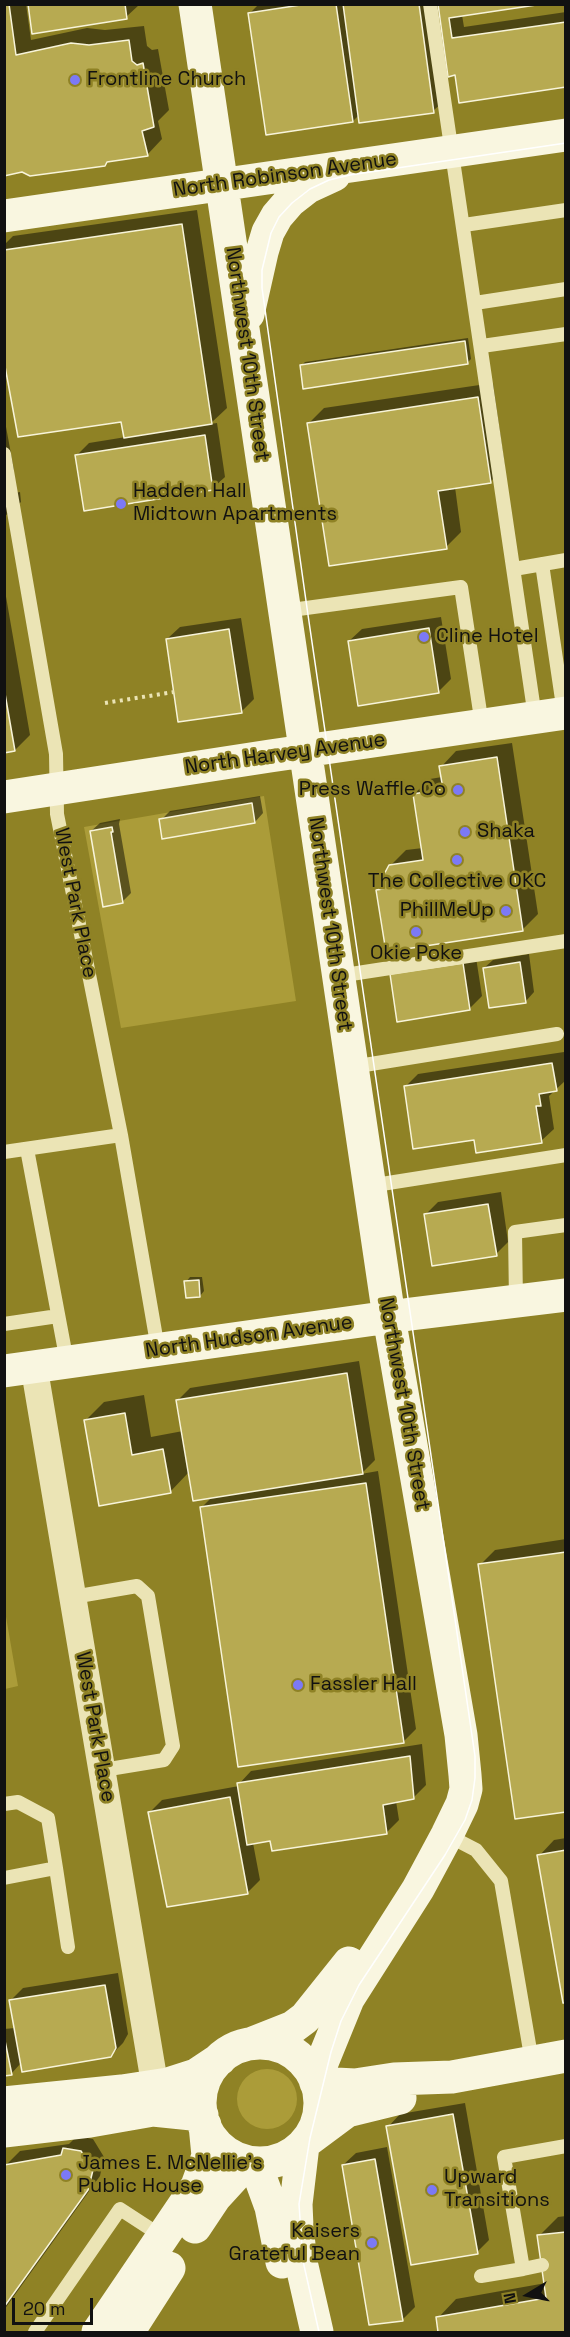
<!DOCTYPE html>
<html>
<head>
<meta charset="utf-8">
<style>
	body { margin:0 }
	#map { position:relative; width:570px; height:2337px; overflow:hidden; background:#8f8225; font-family:"Space Grotesk",sans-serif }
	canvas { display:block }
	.frame { position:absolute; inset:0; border:6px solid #111; pointer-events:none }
	.north { position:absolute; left:498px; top:2265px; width:60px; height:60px; -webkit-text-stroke:4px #8f8225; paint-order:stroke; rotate:260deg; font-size:16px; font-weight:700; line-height:24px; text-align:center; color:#111 }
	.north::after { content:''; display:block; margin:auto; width:21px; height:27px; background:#111; clip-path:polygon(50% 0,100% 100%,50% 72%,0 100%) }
	.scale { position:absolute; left:12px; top:2298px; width:81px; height:27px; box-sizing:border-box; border:3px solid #111; border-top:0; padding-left:8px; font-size:18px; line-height:21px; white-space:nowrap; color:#111; -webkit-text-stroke:4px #8f8225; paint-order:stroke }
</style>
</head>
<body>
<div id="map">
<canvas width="570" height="2337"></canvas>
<div class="frame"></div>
<div class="north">N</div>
<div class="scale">20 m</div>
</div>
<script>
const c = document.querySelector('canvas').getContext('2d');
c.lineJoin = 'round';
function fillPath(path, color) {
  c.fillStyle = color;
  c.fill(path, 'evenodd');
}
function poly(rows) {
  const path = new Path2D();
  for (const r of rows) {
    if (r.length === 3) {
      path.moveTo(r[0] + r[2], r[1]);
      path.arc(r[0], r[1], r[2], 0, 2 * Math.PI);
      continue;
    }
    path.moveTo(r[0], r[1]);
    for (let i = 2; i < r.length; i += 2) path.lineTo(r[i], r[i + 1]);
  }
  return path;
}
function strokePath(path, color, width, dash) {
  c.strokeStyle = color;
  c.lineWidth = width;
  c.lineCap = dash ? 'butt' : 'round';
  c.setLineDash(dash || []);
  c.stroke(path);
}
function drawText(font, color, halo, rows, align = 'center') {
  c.font = font + ' "Space Grotesk",sans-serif';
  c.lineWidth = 5;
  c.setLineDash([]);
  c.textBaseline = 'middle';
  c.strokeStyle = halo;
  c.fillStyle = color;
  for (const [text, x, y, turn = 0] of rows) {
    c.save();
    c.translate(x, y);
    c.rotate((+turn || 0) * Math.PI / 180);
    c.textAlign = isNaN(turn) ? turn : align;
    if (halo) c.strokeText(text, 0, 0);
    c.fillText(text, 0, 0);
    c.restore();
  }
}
const green = poly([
	[264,796,296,1001,121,1028,84,827],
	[5,1611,18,1686,5,1689,4,1689],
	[267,2099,30]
]);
const shadow = poly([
	[4,4,26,4,31,40,87,28,105,30,144,26,147,46,152,50,158,49,169,110,158,121,162,139,147,155,30,174],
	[29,4,139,4,139,5,126,17],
	[259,4,432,4,446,99,433,111,360,114,353,121,249,14],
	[439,4,462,15,464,27,566,12,566,85,456,74],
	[197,210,227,408,210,424,217,423,225,477,212,489,77,455,89,443,126,437,123,420,4,293,4,245,13,236],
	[468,338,471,359,467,363,301,366,305,362],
	[493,383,505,467,490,482,455,487,461,532,446,547,309,423,324,408],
	[4,416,14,470,4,480],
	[20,492,21,502,4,517,4,495],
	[4,585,30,735,15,750,4,752],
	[441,617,451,679,438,692,349,641,362,629],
	[241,618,254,699,241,712,167,639,180,627],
	[512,743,538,914,523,929,378,890,384,884,390,866,406,850,423,848,414,794,430,779,442,777,441,767,456,751],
	[260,796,263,813,255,822,161,820,170,811],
	[120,819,119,824,131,893,122,902,91,831,100,823],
	[475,951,482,996,469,1009,399,1020],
	[529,954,534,992,526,1001,484,968,493,960],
	[564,1052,566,1080,549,1096,554,1129,541,1141,476,1138,405,1087,418,1074],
	[501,1192,508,1242,496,1254,426,1214,438,1202],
	[190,1277,202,1277,204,1291,200,1296,186,1282],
	[359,1361,375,1460,361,1474,378,1471,416,1729,404,1741,239,1766,201,1508,213,1496,189,1472,170,1492,86,1420,104,1402,144,1395,151,1437,183,1431,178,1400,190,1388],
	[566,1539,566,1810,480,1565,495,1550],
	[422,1744,426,1785,413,1798,396,1801,399,1820,386,1833,271,1839,253,1843,260,1880,247,1893,150,1812,162,1800,239,1786,239,1784,251,1771],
	[566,1838,566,2001,539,1856,554,1840],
	[118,1973,128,2034,123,2043,110,2056,21,2063,11,2074,4,2075,4,2029,15,2028,10,2001,23,1988],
	[465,2103,489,2240,477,2252,388,2127,400,2114],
	[77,2136,93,2139,104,2157,100,2176,4,2310,4,2164,6,2165,20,2151,69,2144],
	[387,2147,415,2307,403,2319,343,2165,356,2153],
	[566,2216,566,2332,440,2332,438,2318,456,2299,546,2283,539,2236,558,2217]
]);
const building = poly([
	[4,4,9,4,16,55,71,43,89,45,129,40,132,61,137,65,143,63,154,127,142,131,148,156,107,162,105,166,30,176,22,172,4,176,4,4],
	[28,4,125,4,127,19,32,34,28,4],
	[307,4,336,4,353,122,266,135,248,13,307,4],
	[343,4,419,4,434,113,359,123,343,4],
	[438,4,543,4,449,18,452,38,566,22,566,87,459,103,455,75,448,77,438,4],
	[182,224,212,424,124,438,121,422,18,437,4,361,4,250,182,224],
	[465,341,468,364,303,389,300,365,465,341],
	[478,397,491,483,438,491,447,549,329,566,307,423,478,397],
	[205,435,213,490,84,511,75,455,205,435],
	[429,628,439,693,358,706,348,641,429,628],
	[229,629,242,713,178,722,166,639,229,629],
	[4,688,15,751,4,753,4,688],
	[497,757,523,931,386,952,376,890,383,889,382,878,389,865,423,860,413,794,443,789,439,766,497,757],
	[252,803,255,823,162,839,159,819,252,803],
	[112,827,113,832,111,832,123,903,103,907,90,831,112,827],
	[520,962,526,1003,489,1008,483,968,520,962],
	[463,963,470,1010,397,1022,390,974,463,963],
	[552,1063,557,1091,539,1094,541,1106,536,1106,542,1143,476,1153,474,1140,413,1149,404,1086,552,1063],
	[488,1204,497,1256,432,1266,424,1214,488,1204],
	[199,1280,200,1297,186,1298,184,1281,199,1280],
	[347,1373,363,1474,193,1501,176,1400,347,1373],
	[125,1413,132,1455,163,1449,171,1493,99,1506,84,1420,125,1413],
	[366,1483,404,1743,238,1767,200,1507,366,1483],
	[566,1552,566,1812,515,1819,478,1564,566,1552],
	[410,1756,414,1799,383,1805,387,1834,272,1851,270,1841,247,1845,237,1783,410,1756],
	[230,1797,248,1894,167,1907,148,1812,230,1797],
	[566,1850,566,2003,563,2003,537,1855,566,1850],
	[105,1985,116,2048,111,2057,22,2072,9,2000,105,1985],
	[4,2036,12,2075,4,2076,4,2036],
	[453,2114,478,2254,411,2265,386,2126,453,2114],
	[63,2148,81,2151,93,2170,88,2190,4,2307,4,2165,61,2155,63,2148],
	[375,2159,403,2321,369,2325,342,2165,375,2159],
	[566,2232,566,2332,438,2332,436,2317,546,2298,537,2235,566,2232]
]);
const path = poly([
	[105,703,174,692]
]);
const lane = poly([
	[430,4,535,717],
	[464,225,566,210],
	[475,303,566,289],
	[482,346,566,334],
	[4,454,56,754,57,814,121,1135,158,1349],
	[542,564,564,713],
	[514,569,566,560],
	[284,611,461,587,482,725],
	[338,976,566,941],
	[352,1067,557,1034],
	[27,1149,67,1362],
	[4,1152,121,1135],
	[369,1186,566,1155],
	[516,1301,515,1232,566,1225],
	[4,1324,58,1316],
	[73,1597,137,1586,148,1596,173,1746,164,1760,103,1770],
	[4,1804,18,1802,48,1818,56,1868],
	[447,1835,476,1850,501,1881,532,2062],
	[4,1878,56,1868,68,1947],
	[523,2269,542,2265],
	[481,2276,523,2269,504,2157,566,2146],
	[35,2332,120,2209,163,2237]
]);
const street = poly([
	[34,1367,155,2086]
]);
const secondary = poly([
	[195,4,389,1317,461,1735,465,1775,466,1789,462,1804,447,1835,418,1889,348,1999,315,2080],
	[4,216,566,135],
	[248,314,262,252,268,232,277,216,290,201,308,187,334,175],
	[4,797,270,756,566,713],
	[4,1371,411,1314,566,1295],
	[260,2103,60],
	[250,2044,293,2027,305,2018,349,1963],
	[316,2083,355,2085,394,2079,452,2077,566,2056],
	[4,2103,122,2091,168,2084,196,2075,220,2059],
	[4,2131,90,2121,153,2110,202,2115],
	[308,2140,347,2111,400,2098],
	[303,2145,296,2204,297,2227,301,2262,317,2332],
	[255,2163,271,2207,282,2262],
	[195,2227,215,2197,247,2162],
	[98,2332,197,2186,208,2156,205,2125],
	[128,2332,169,2268]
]);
const tram = poly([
	[319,2332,303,2261,299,2204,310,2138,331,2052,341,2021,359,1985,445,1855,465,1820,472,1800,475,1778,475,1756,307,608,262,288,262,270,271,233,279,217,292,203,310,189,329,180,350,175,566,143]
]);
const markers = [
	[75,80,6,"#7c79f5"],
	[121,504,6,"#7c79f5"],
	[424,637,6,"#7c79f5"],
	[458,790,6,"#7c79f5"],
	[465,832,6,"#7c79f5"],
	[457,860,6,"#7c79f5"],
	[506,911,6,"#7c79f5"],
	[416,932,6,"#7c79f5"],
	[298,1685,6,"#7c79f5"],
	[66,2175,6,"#7c79f5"],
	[432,2190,6,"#7c79f5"],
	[372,2243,6,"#7c79f5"]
];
const poiNames = [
	["Frontline Church",87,80],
	["Hadden Hall",133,492],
	["Midtown Apartments",133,515],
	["Cline Hotel",436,637],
	["Press Waffle Co",446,790,"right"],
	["Shaka",477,832],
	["The Collective OKC",457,882,"center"],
	["PhillMeUp",494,911,"right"],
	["Okie Poke",416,954,"center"],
	["Fassler Hall",310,1685],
	["James E. McNellie's",78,2164],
	["Public House",78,2187],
	["Upward",444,2178],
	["Transitions",444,2201],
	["Kaisers",360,2232,"right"],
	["Grateful Bean",360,2255,"right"]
];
const streetNames = [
	["North Robinson Avenue",285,175,-8],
	["Northwest 10th Street",247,354,82],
	["North Harvey Avenue",285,754,-8],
	["West Park Place",75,903,79],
	["Northwest 10th Street",330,924,82],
	["North Hudson Avenue",249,1337,-8],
	["Northwest 10th Street",404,1404,80],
	["West Park Place",95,1727,80]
];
fillPath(green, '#ab9c39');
fillPath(shadow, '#0007');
fillPath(building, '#b7aa51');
strokePath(building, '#f8f4da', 1.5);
strokePath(path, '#ebe4b5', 4, [3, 4.5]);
strokePath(lane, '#ebe4b5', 14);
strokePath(street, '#ebe4b5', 27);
strokePath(secondary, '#f9f6e0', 33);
strokePath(tram, '#fff', 1.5);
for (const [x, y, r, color] of markers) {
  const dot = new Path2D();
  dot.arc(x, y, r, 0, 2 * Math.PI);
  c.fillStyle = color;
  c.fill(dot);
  strokePath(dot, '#8f8225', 2);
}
drawText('20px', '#111', '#8f8225', poiNames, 'left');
drawText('20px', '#111', '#8f8225', streetNames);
</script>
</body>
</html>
